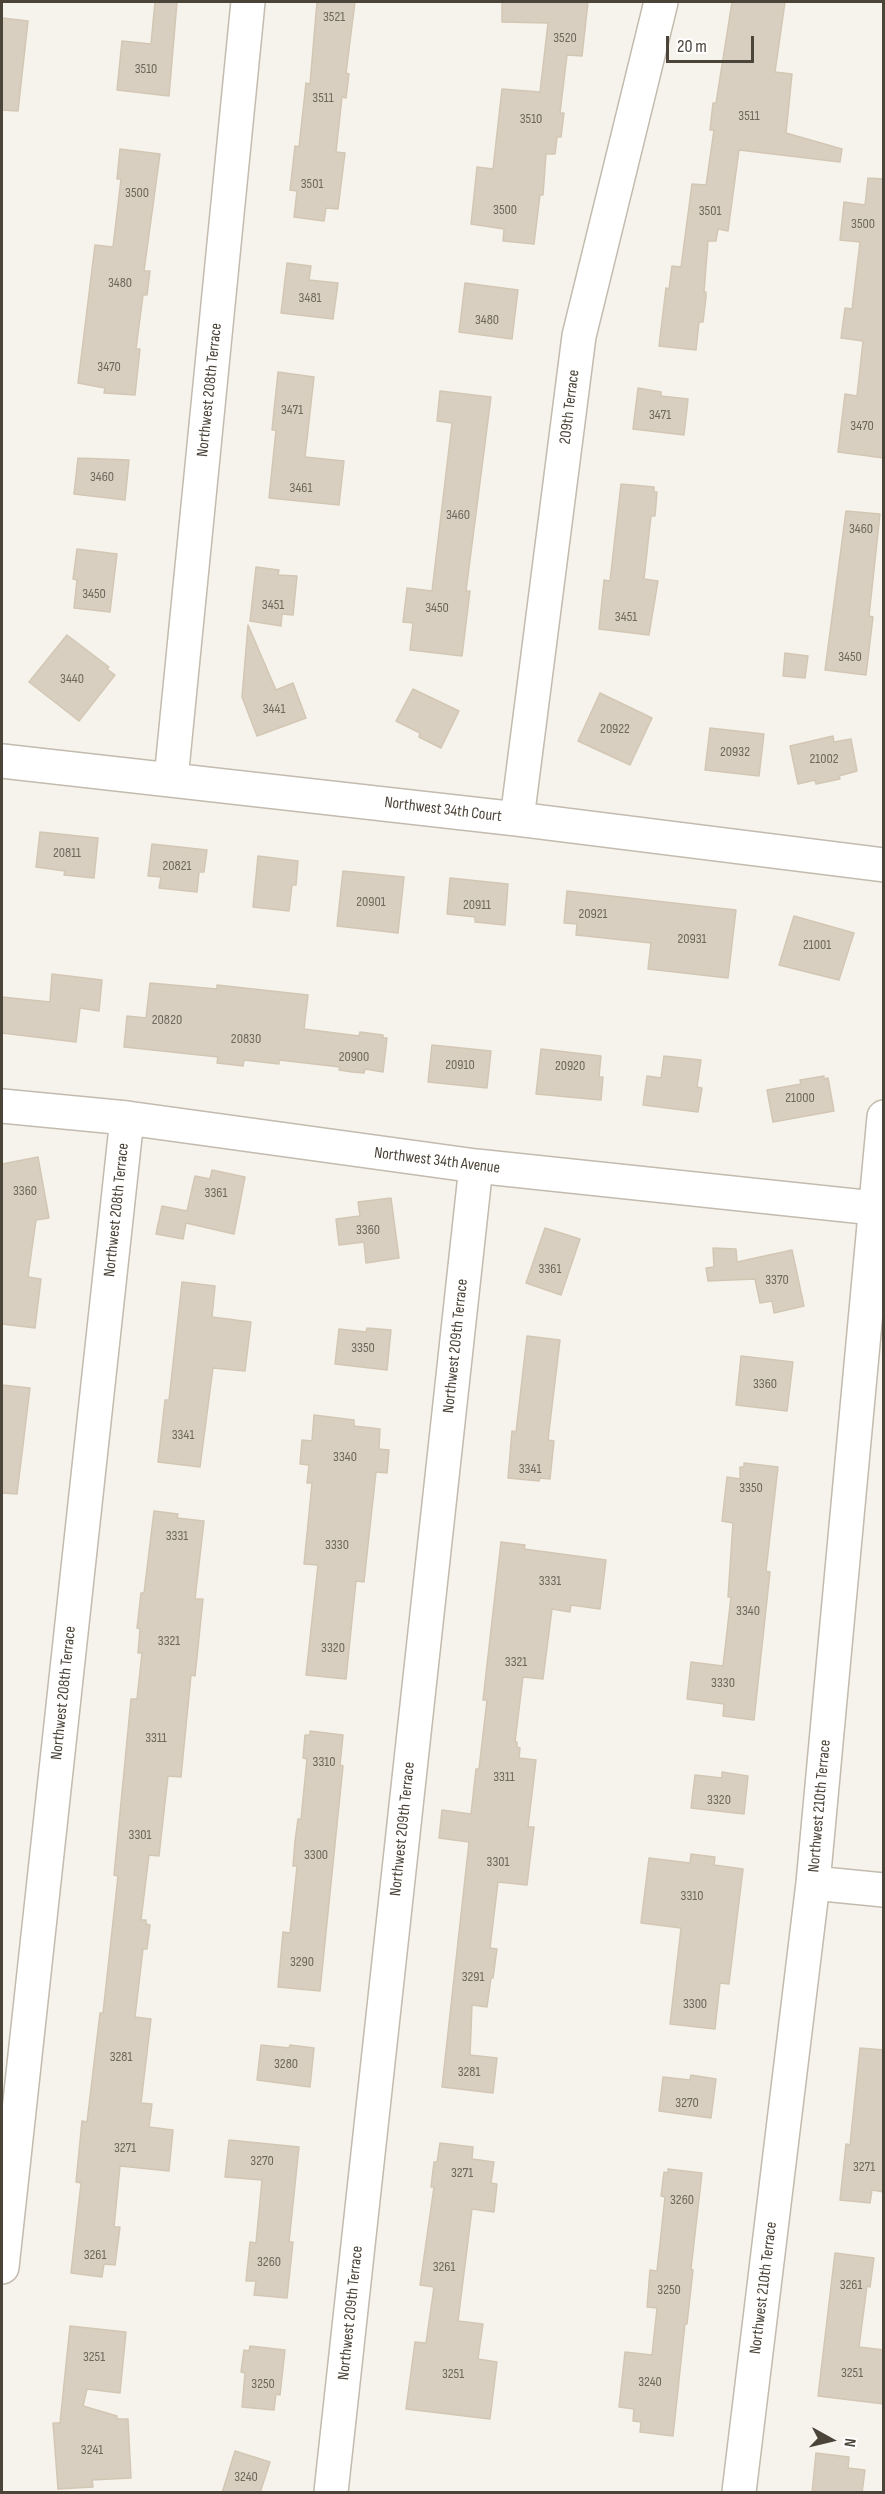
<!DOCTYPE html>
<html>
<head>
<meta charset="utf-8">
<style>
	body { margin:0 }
	#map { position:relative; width:885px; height:2494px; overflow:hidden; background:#f6f3ec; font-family:"Sofia Sans Condensed",sans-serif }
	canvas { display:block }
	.frame { position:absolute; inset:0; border:3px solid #4b4439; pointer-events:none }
	.north { position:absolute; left:801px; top:2410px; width:60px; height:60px; -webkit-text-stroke:4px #fff; paint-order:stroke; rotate:98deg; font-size:16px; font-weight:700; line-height:24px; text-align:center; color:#4b4439 }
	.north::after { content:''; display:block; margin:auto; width:21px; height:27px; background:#4b4439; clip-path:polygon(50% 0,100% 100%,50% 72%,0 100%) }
	.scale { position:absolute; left:666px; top:36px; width:88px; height:27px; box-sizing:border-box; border:3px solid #4b4439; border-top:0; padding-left:8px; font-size:18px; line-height:21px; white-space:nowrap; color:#4b4439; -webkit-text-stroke:4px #fff; paint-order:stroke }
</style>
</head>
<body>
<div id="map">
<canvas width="885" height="2494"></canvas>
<div class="frame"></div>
<div class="north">N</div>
<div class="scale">20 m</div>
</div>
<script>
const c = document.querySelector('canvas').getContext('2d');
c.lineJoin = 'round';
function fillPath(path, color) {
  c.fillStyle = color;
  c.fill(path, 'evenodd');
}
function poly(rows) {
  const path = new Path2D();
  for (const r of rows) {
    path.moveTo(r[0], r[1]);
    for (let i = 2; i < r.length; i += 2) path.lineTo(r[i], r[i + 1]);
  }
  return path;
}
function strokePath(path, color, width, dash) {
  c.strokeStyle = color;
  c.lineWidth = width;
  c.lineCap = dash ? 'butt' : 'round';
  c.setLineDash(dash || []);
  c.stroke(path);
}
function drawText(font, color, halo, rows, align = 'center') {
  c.font = font + ' "Sofia Sans Condensed",sans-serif';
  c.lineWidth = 5;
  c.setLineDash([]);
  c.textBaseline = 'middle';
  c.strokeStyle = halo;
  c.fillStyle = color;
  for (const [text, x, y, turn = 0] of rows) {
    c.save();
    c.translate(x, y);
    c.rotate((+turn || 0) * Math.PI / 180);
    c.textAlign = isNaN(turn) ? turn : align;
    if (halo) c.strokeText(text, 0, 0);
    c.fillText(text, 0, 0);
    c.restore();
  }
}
const building = poly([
	[155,2,177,2,169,96,117,90,122,41,151,44,155,2],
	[317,2,355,2,346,73,349,74,346,98,342,97,336,152,345,153,338,209,326,208,324,221,294,217,297,191,290,190,295,146,299,147,306,83,310,84,317,2],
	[502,2,588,2,582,56,567,55,560,113,564,113,561,137,557,137,555,154,546,154,543,195,540,195,534,244,503,241,504,229,471,224,477,167,493,169,502,89,540,92,548,23,502,22,502,2],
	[732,2,785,2,775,72,792,74,786,133,842,149,840,162,739,150,728,231,718,229,716,241,708,241,704,292,706,292,706,297,703,322,699,322,696,350,659,346,666,288,669,289,672,266,681,267,692,184,706,185,714,130,710,130,713,103,716,103,732,2],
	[2,18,28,21,18,111,2,110,2,18],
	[120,149,160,154,144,271,150,271,147,295,143,295,136,349,140,349,135,395,104,393,105,388,78,383,95,245,113,247,121,179,117,179,120,149],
	[868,178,884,179,884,458,838,452,845,394,857,396,863,341,841,338,845,308,852,309,860,242,840,240,844,202,865,205,868,178],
	[287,263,311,266,309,280,338,283,333,319,281,313,287,263],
	[465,283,518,290,512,339,459,332,465,283],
	[278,372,314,377,305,457,344,461,339,505,269,498,276,430,272,430,278,372],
	[638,388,661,392,661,396,688,399,684,435,633,429,638,388],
	[440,391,491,397,466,591,470,591,462,656,410,650,413,623,403,622,407,588,432,591,452,423,437,421,440,391],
	[78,458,129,460,125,500,74,494,78,458],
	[621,484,654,487,654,492,657,492,655,516,651,516,644,579,658,581,649,635,599,629,604,580,610,581,621,484],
	[846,511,880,514,869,616,873,617,866,675,825,670,846,511],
	[77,549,117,554,110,612,74,608,77,580,73,579,77,549],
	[256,567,279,570,278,575,297,576,293,615,282,614,281,626,250,621,256,567],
	[248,625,276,690,293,683,306,718,257,736,242,697,248,625],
	[67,635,109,667,107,669,115,675,79,721,29,682,67,635],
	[785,653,808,656,805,678,783,676,785,653],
	[413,689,459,711,441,748,419,737,420,733,396,721,413,689],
	[600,693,652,718,630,765,578,741,600,693],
	[710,728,764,734,759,776,705,770,710,728],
	[833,736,834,742,851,739,857,771,839,776,840,779,816,784,815,780,798,784,790,746,833,736],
	[40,832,98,838,94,878,64,875,65,871,36,867,40,832],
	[152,844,207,850,204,872,199,872,197,892,159,888,161,877,148,876,152,844],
	[258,856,298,861,296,885,292,885,289,911,253,907,258,856],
	[343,871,404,877,398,933,337,926,343,871],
	[450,878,508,884,505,925,475,922,475,917,447,914,450,878],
	[567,891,736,910,728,978,648,969,651,943,576,935,577,924,564,923,567,891],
	[794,916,854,933,839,980,779,965,794,916],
	[52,974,102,980,99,1011,80,1008,76,1042,2,1033,2,997,50,1002,52,974],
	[150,983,217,989,217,985,308,995,304,1029,359,1036,360,1032,383,1035,383,1038,387,1038,383,1072,365,1069,364,1073,352,1072,339,1070,340,1067,279,1060,279,1064,244,1060,243,1066,217,1063,218,1057,209,1056,124,1047,127,1016,146,1018,150,983],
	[432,1045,491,1051,487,1088,428,1082,432,1045],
	[541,1049,601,1056,599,1077,603,1077,601,1100,536,1094,541,1049],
	[664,1056,701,1060,697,1087,702,1088,698,1112,643,1105,647,1076,661,1078,664,1056],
	[824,1076,824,1079,828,1078,834,1111,773,1122,767,1090,801,1084,800,1080,824,1076],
	[38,1157,49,1218,36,1220,28,1277,41,1279,35,1328,2,1324,2,1164,38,1157],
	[212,1170,245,1177,234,1234,186,1223,183,1239,156,1234,162,1206,187,1211,195,1176,210,1179,212,1170],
	[391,1198,399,1258,366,1263,364,1242,339,1245,336,1219,360,1216,358,1202,391,1198],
	[545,1228,580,1239,561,1295,526,1283,545,1228],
	[713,1248,736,1249,737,1262,792,1250,804,1306,774,1313,772,1301,760,1303,755,1279,708,1281,706,1268,714,1267,713,1248],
	[182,1282,215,1286,212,1317,251,1322,245,1371,213,1368,200,1467,158,1462,165,1400,169,1400,182,1282],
	[367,1328,391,1330,387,1370,335,1364,339,1329,366,1332,367,1328],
	[527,1336,560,1340,548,1440,554,1441,550,1479,540,1478,539,1481,508,1478,512,1431,516,1432,527,1336],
	[741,1356,793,1362,787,1411,736,1405,741,1356],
	[2,1385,30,1388,17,1494,2,1493,2,1385],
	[314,1415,354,1420,354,1426,380,1429,379,1449,389,1450,387,1473,376,1472,364,1582,356,1581,346,1679,306,1675,318,1565,304,1564,312,1483,307,1483,309,1465,300,1464,302,1440,312,1441,314,1415],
	[744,1463,778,1467,766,1571,770,1572,754,1720,723,1716,724,1704,687,1699,691,1662,723,1666,731,1597,728,1597,733,1523,722,1521,727,1477,740,1479,740,1467,744,1467,744,1463],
	[154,1511,178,1514,177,1518,204,1521,195,1599,203,1599,195,1676,191,1675,181,1777,168,1776,159,1856,149,1855,141,1920,146,1920,146,1924,150,1925,147,1949,143,1949,135,2017,151,2019,141,2103,152,2104,149,2127,173,2130,169,2171,120,2166,114,2227,120,2227,115,2265,104,2264,102,2277,71,2273,81,2183,76,2182,82,2121,87,2122,100,2013,103,2013,118,1876,114,1875,131,1699,137,1699,142,1653,138,1653,140,1629,137,1628,141,1593,144,1593,154,1511],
	[501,1542,525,1545,524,1549,606,1560,600,1609,571,1605,570,1612,552,1609,543,1679,523,1677,515,1742,517,1742,517,1747,520,1748,519,1758,536,1760,528,1827,534,1827,527,1885,498,1882,490,1948,497,1949,493,1978,491,1978,487,2007,472,2005,470,2055,497,2058,493,2093,442,2087,469,1842,439,1838,442,1810,471,1814,476,1769,479,1769,487,1700,483,1700,501,1542],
	[310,1731,343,1735,340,1765,343,1766,320,1991,278,1987,283,1932,290,1933,297,1866,293,1866,295,1841,298,1819,301,1819,307,1759,303,1758,305,1735,310,1735,310,1731],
	[722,1772,748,1776,744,1814,691,1808,695,1775,722,1778,722,1772],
	[691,1854,715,1857,714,1865,743,1869,729,1984,720,1983,715,2029,670,2024,681,1928,641,1923,649,1858,690,1863,691,1854],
	[261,2045,289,2048,290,2045,314,2048,310,2087,257,2080,261,2045],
	[860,2048,884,2050,884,2192,872,2190,870,2203,840,2200,846,2144,850,2145,860,2048],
	[691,2075,716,2079,711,2118,659,2111,663,2077,690,2080,691,2075],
	[229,2140,299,2147,289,2242,293,2242,287,2298,254,2295,256,2281,246,2281,250,2242,256,2243,262,2180,225,2177,229,2140],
	[440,2143,473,2147,472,2159,494,2162,491,2183,497,2184,494,2212,472,2209,458,2321,483,2324,478,2359,497,2362,490,2419,406,2409,415,2342,426,2343,434,2287,420,2285,434,2187,431,2187,434,2162,437,2162,440,2143],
	[668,2169,702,2173,691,2269,693,2270,687,2324,685,2324,673,2436,640,2432,641,2422,633,2421,634,2409,619,2407,625,2352,652,2355,657,2308,647,2307,650,2270,657,2271,665,2197,661,2196,664,2172,668,2173,668,2169],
	[835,2253,874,2258,870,2287,867,2286,859,2347,884,2350,884,2404,818,2396,835,2253],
	[70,2326,126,2332,120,2393,87,2389,83,2406,117,2416,117,2419,128,2419,131,2478,92,2480,93,2487,58,2489,53,2423,60,2423,70,2326],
	[250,2346,285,2350,280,2395,276,2394,274,2410,242,2407,245,2373,241,2372,244,2350,249,2351,250,2346],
	[235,2451,270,2462,260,2493,222,2493,235,2451],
	[816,2453,849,2457,848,2468,865,2470,862,2493,812,2493,816,2453]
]);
const minor = poly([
	[2,761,517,819,884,865],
	[171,779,248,2],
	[517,819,579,336,661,2],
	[2,1106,127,1118,476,1166,874,1208],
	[813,1883,884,1890],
	[2,2267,127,1118],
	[331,2492,476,1166],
	[739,2492,813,1883,884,1117]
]);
const numberNames = [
	["3521",334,17],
	["3520",565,38],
	["3510",146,69],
	["3511",323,98],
	["3511",749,116],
	["3510",531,119],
	["3501",312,184],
	["3500",137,193],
	["3500",505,210],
	["3501",710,211],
	["3500",863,224],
	["3480",120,283],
	["3481",310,298],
	["3480",487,320],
	["3470",109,367],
	["3471",292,410],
	["3471",660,415],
	["3470",862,426],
	["3460",102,477],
	["3461",301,488],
	["3460",458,515],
	["3460",861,529],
	["3450",94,594],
	["3451",273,605],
	["3450",437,608],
	["3451",626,617],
	["3450",850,657],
	["3440",72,679],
	["3441",274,709],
	["20922",615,729],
	["20932",735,752],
	["21002",824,759],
	["20811",67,853],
	["20821",177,866],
	["20901",371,902],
	["20911",477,905],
	["20921",593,914],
	["20931",692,939],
	["21001",817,945],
	["20820",167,1020],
	["20830",246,1039],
	["20900",354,1057],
	["20910",460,1065],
	["20920",570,1066],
	["21000",800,1098],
	["3360",25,1191],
	["3361",216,1193],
	["3360",368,1230],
	["3361",550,1269],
	["3370",777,1280],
	["3350",363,1348],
	["3360",765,1384],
	["3341",183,1435],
	["3340",345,1457],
	["3341",530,1469],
	["3350",751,1488],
	["3331",177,1536],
	["3330",337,1545],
	["3331",550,1581],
	["3340",748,1611],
	["3321",169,1641],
	["3320",333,1648],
	["3321",516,1662],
	["3330",723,1683],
	["3311",156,1738],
	["3310",324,1762],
	["3311",504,1777],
	["3320",719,1800],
	["3301",140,1835],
	["3300",316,1855],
	["3301",498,1862],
	["3310",692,1896],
	["3290",302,1962],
	["3291",473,1977],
	["3300",695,2004],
	["3281",121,2057],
	["3280",286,2064],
	["3281",469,2072],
	["3270",687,2103],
	["3271",125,2148],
	["3270",262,2161],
	["3271",864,2167],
	["3271",462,2173],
	["3260",682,2200],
	["3261",95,2255],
	["3260",269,2262],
	["3261",444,2267],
	["3261",851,2285],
	["3250",669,2290],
	["3251",94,2357],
	["3251",852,2373],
	["3251",453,2374],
	["3240",650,2382],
	["3250",263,2384],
	["3241",92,2450],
	["3240",246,2477]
];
const streetNames = [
	["Northwest 208th Terrace",210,390,-84],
	["209th Terrace",570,407,-83],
	["Northwest 34th Court",443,810,7],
	["Northwest 34th Avenue",437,1161,7],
	["Northwest 208th Terrace",117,1210,-84],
	["Northwest 209th Terrace",456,1346,-84],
	["Northwest 208th Terrace",64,1693,-84],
	["Northwest 210th Terrace",820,1806,-85],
	["Northwest 209th Terrace",403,1829,-84],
	["Northwest 210th Terrace",764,2288,-83],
	["Northwest 209th Terrace",351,2313,-84]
];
fillPath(building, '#d8cfc1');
strokePath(building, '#d3c7b4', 1.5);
strokePath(minor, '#c2bbae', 36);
strokePath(minor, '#fff', 33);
drawText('14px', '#6e675b', null, numberNames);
drawText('16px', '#4b4439', '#fff', streetNames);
</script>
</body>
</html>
